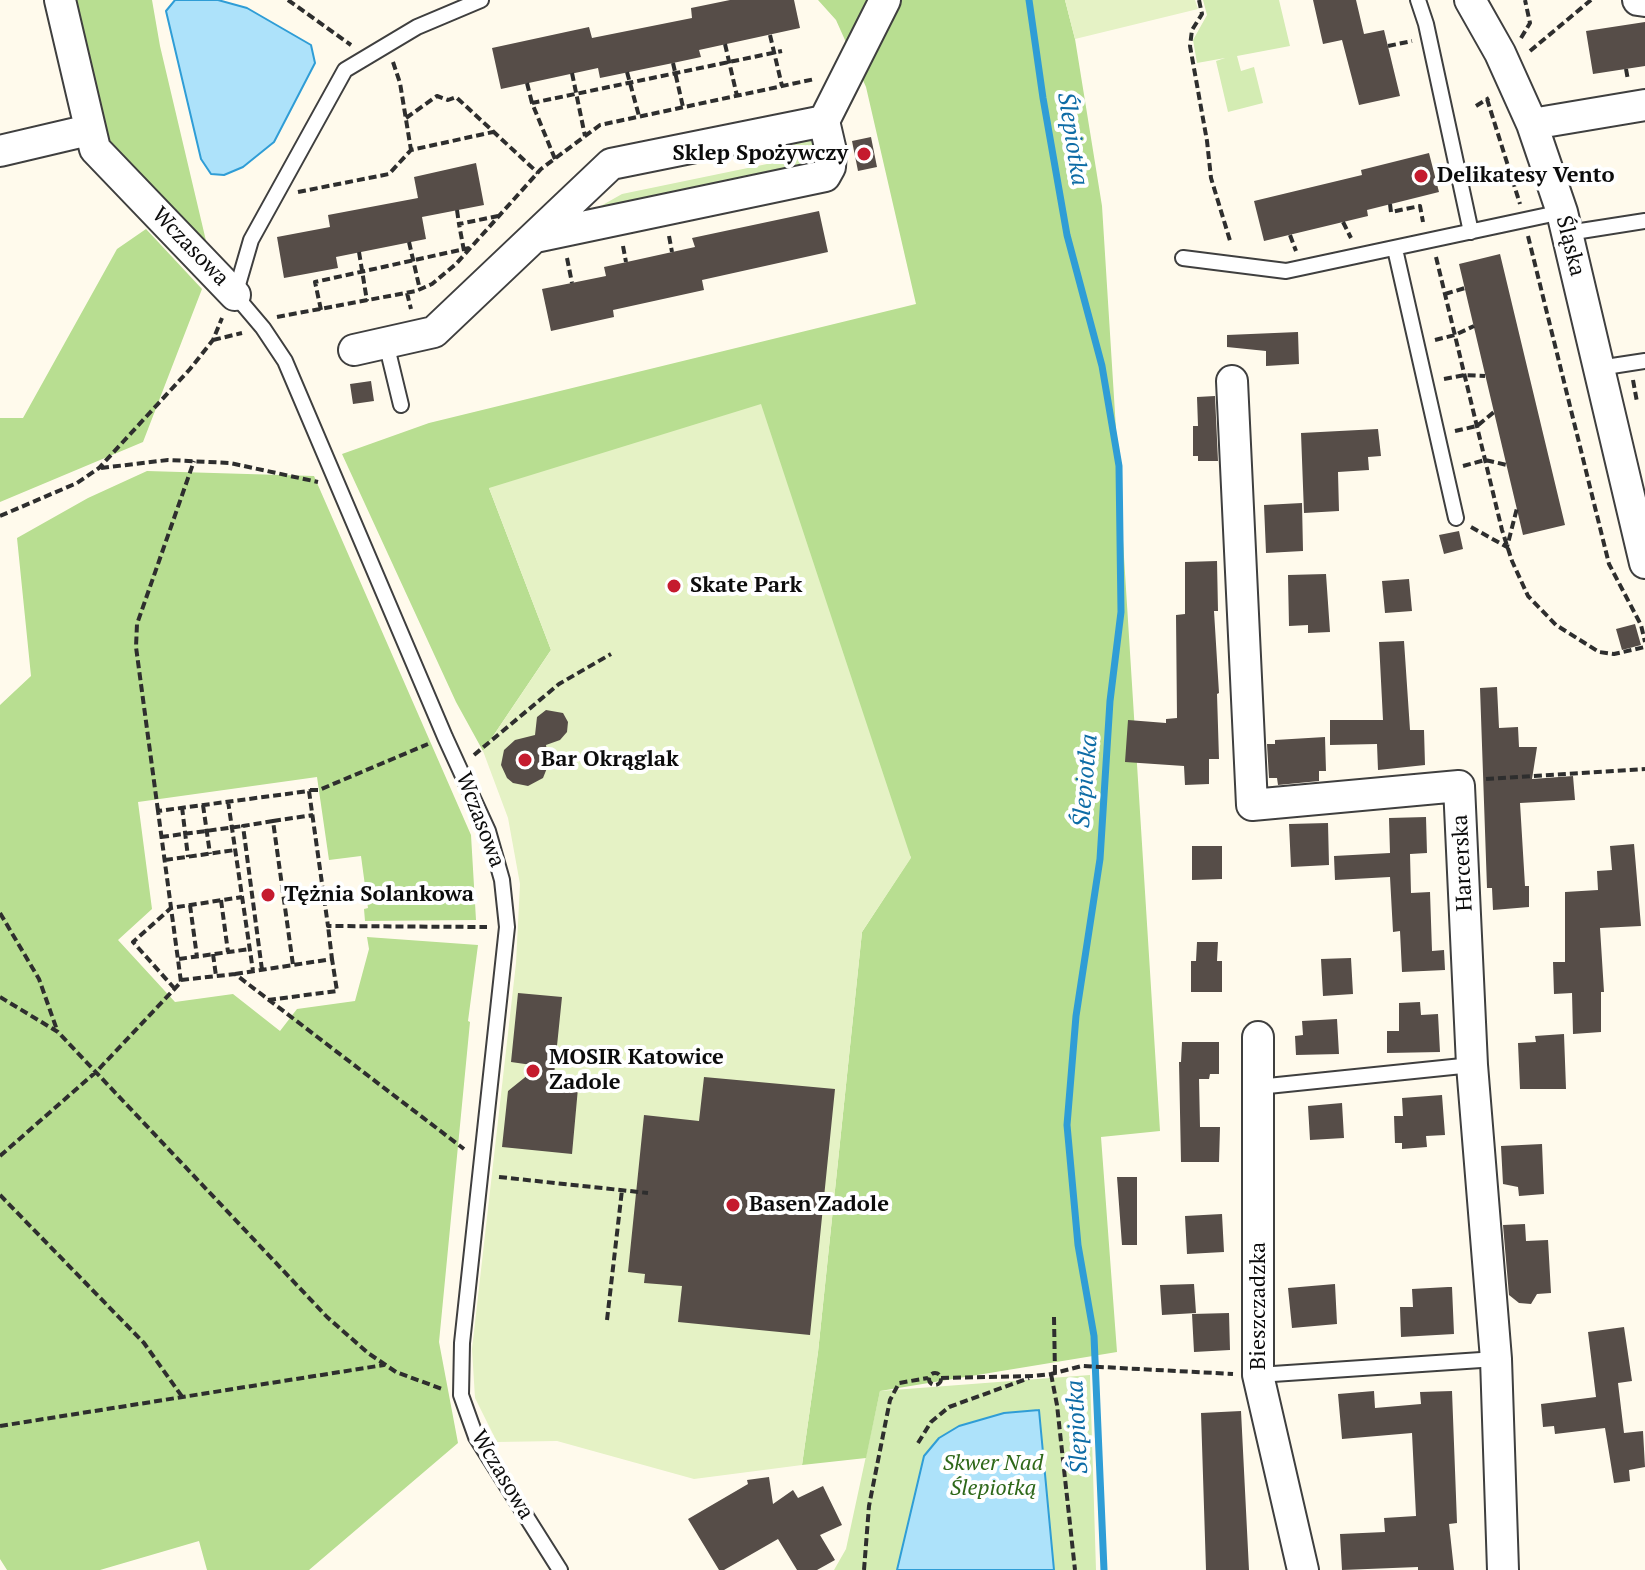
<!DOCTYPE html>
<html>
<head>
<meta charset="utf-8">
<style>
	body { margin:0 }
	canvas { display:block; background:#fffaec }
</style>
</head>
<body>
<canvas width="1645" height="1570"></canvas>
<script>
const c = document.querySelector('canvas').getContext('2d');
c.lineJoin = 'round';
function fillPath(path, color) {
  c.fillStyle = color;
  c.fill(path, 'evenodd');
}
function poly(rows) {
  const path = new Path2D();
  for (const r of rows) {
    if (r.length === 3) {
      path.moveTo(r[0] + r[2], r[1]);
      path.arc(r[0], r[1], r[2], 0, 2 * Math.PI);
      continue;
    }
    path.moveTo(r[0], r[1]);
    for (let i = 2; i < r.length; i += 2) path.lineTo(r[i], r[i + 1]);
  }
  return path;
}
function strokePath(path, color, width, dash) {
  c.strokeStyle = color;
  c.lineWidth = width;
  c.lineCap = dash ? 'butt' : 'round';
  c.setLineDash(dash || []);
  c.stroke(path);
}
function drawText(font, color, halo, rows, align = 'center') {
  c.font = font + ' "PT Serif",serif';
  c.lineWidth = 8;
  c.setLineDash([]);
  c.textBaseline = 'middle';
  c.strokeStyle = halo;
  c.fillStyle = color;
  for (const [text, x, y, turn = 0] of rows) {
    c.save();
    c.translate(x, y);
    c.rotate((+turn || 0) * Math.PI / 180);
    c.textAlign = isNaN(turn) ? turn : align;
    if (halo) c.strokeText(text, 0, 0);
    c.fillText(text, 0, 0);
    c.restore();
  }
}
const green = poly([
	[1203,0,1279,0,1290,46,1237,56,1241,71,1254,67,1263,103,1228,112,1216,61,1225,58,1197,63,1193,40,1207,15],
	[807,138,817,146,820,163,592,211,622,194,796,158,793,142],
	[1090,1375,1096,1570,834,1570,846,1549,880,1391]
]);
const forest = poly([
	[70,0,152,0,160,46,211,262,102,145],
	[818,0,1065,0,1075,39,1102,206,1160,1131,1101,1137,1117,1352,880,1391,866,1458,802,1465,818,1352,862,932,911,857,489,488,551,650,483,751,456,702,342,454,429,423,916,304,866,87,836,20],
	[146,229,202,289,143,442,0,502,0,418,23,418,117,249],
	[147,471,314,476,471,835,476,920,365,921,364,909,368,908,361,856,329,860,317,777,138,802,152,909,118,940,175,1002,233,994,280,1031,297,1009,355,1001,369,949,367,937,478,945,468,1021,470,1022,439,1342,458,1443,309,1570,207,1570,199,1541,100,1570,7,1570,0,1559,0,705,31,676,17,538,88,498]
]);
const pitch = poly([
	[1065,0,1195,0,1198,9,1075,39],
	[761,404,911,858,862,932,818,1352,802,1465,694,1479,557,1441,497,1442,475,1398,472,1349,516,963,520,884,508,818,483,751,551,650,489,488]
]);
const water = poly([
	[175,0,218,0,247,8,311,45,315,63,274,142,243,167,224,175,211,174,201,159,166,11,175,0],
	[1039,1410,1054,1570,897,1570,924,1456,939,1438,959,1426,1004,1413,1039,1410]
]);
const stream = poly([
	[1029,0,1043,98,1067,235,1102,366,1119,466,1121,612,1110,701,1100,859,1076,1016,1067,1125,1078,1245,1094,1336,1104,1570]
]);
const building = poly([
	[730,0,794,0,800,28,699,50,701,57,673,63,600,78,598,68,501,89,492,48,589,27,592,38,692,18,691,8],
	[1313,0,1356,0,1364,34,1384,30,1400,96,1359,105,1342,40,1323,44],
	[1645,22,1645,66,1593,74,1586,31],
	[871,137,877,167,858,171,852,141],
	[1429,153,1439,192,1367,210,1368,216,1264,241,1254,201,1362,175,1361,170],
	[476,163,484,205,422,217,426,239,336,257,338,268,284,278,277,237,330,227,328,215,418,198,414,177],
	[819,211,828,252,702,280,704,290,613,310,614,317,551,331,542,289,606,276,604,267,695,247,692,238],
	[1500,254,1565,525,1523,535,1459,264],
	[1298,332,1299,364,1266,366,1266,351,1227,347,1227,335],
	[371,381,374,401,353,404,350,384],
	[1215,396,1218,461,1198,461,1198,456,1193,456,1193,426,1198,426,1197,397],
	[1378,429,1381,456,1368,457,1369,470,1338,472,1339,511,1304,513,1301,433],
	[1302,503,1303,551,1266,553,1264,505],
	[1459,531,1463,549,1444,554,1439,535],
	[1217,561,1218,611,1214,611,1219,693,1217,694,1219,759,1209,759,1209,784,1185,785,1184,766,1125,762,1128,720,1166,723,1166,719,1177,718,1176,615,1185,614,1185,562],
	[1326,574,1330,632,1308,633,1308,625,1289,626,1288,575],
	[1409,579,1412,611,1385,613,1382,581],
	[1635,624,1641,645,1622,650,1616,629],
	[1404,641,1410,730,1424,730,1425,765,1378,770,1377,744,1330,745,1330,720,1383,720,1379,642],
	[1497,687,1499,728,1518,727,1519,747,1537,747,1532,779,1573,776,1575,800,1520,803,1525,886,1529,886,1529,907,1493,910,1492,888,1487,888,1480,688],
	[546,710,563,713,568,722,567,732,560,740,546,745,549,763,543,778,528,786,513,783,507,778,501,765,504,750,515,740,535,735,537,717],
	[1325,737,1326,771,1319,771,1319,781,1278,785,1277,778,1269,778,1267,744,1275,744,1275,740],
	[1426,817,1427,853,1410,854,1411,893,1430,892,1432,951,1444,950,1445,970,1402,972,1400,931,1393,932,1390,877,1335,880,1334,856,1390,853,1389,818],
	[1328,823,1329,865,1291,867,1289,824],
	[1634,844,1641,926,1600,928,1604,992,1601,992,1601,1032,1573,1034,1572,993,1554,994,1553,962,1565,962,1565,892,1598,890,1597,871,1612,870,1610,846],
	[1192,846,1222,846,1222,879,1192,880],
	[1197,942,1218,942,1217,961,1222,961,1222,992,1191,992,1191,961,1196,961],
	[1351,958,1353,994,1323,996,1321,959],
	[518,993,562,997,554,1075,579,1077,572,1154,502,1147,508,1091,539,1066,511,1062],
	[1420,1002,1421,1015,1438,1014,1440,1052,1387,1053,1387,1031,1399,1031,1399,1003],
	[1337,1019,1339,1054,1296,1055,1295,1036,1303,1035,1302,1021],
	[1564,1034,1566,1089,1520,1089,1518,1043,1536,1042,1535,1036],
	[1182,1042,1219,1042,1219,1074,1210,1074,1209,1079,1199,1079,1200,1127,1220,1127,1219,1162,1181,1162,1179,1062,1181,1062],
	[704,1077,835,1089,810,1335,678,1322,682,1286,644,1283,645,1274,628,1272,644,1115,699,1121],
	[1442,1095,1445,1135,1426,1136,1427,1147,1402,1149,1402,1143,1395,1143,1394,1116,1403,1116,1402,1098],
	[1342,1103,1344,1138,1310,1140,1308,1106],
	[1542,1144,1544,1194,1519,1196,1518,1187,1503,1184,1501,1146],
	[1117,1177,1137,1177,1137,1245,1122,1245],
	[1222,1214,1224,1252,1187,1254,1185,1216],
	[1525,1224,1526,1241,1548,1240,1551,1293,1537,1294,1531,1304,1519,1303,1509,1295,1503,1225],
	[1194,1284,1196,1313,1162,1315,1160,1285],
	[1335,1284,1337,1324,1292,1328,1288,1288],
	[1448,1287,1452,1287,1454,1334,1401,1337,1400,1307,1413,1307,1412,1289],
	[1229,1313,1230,1350,1194,1352,1192,1314],
	[1624,1327,1632,1381,1618,1383,1624,1433,1643,1431,1645,1467,1629,1470,1630,1481,1614,1483,1605,1428,1555,1434,1554,1426,1543,1427,1541,1404,1596,1397,1588,1332],
	[1374,1391,1375,1408,1421,1404,1420,1392,1452,1391,1457,1523,1449,1524,1454,1570,1418,1570,1418,1567,1342,1570,1340,1534,1385,1532,1384,1518,1416,1516,1412,1433,1342,1439,1338,1394],
	[1241,1411,1249,1570,1206,1570,1201,1413],
	[769,1477,773,1504,793,1490,798,1498,823,1486,842,1525,820,1535,835,1560,817,1570,797,1570,778,1539,724,1570,719,1570,688,1519,748,1484,747,1480]
]);
const path = poly([
	[288,0,351,45],
	[1199,0,1202,14,1192,30,1190,46,1207,141,1211,178,1231,244],
	[770,35,782,86],
	[1521,38,1530,23,1525,0],
	[725,44,737,96],
	[1388,46,1412,41],
	[1530,51,1591,0],
	[393,62,400,83,411,150],
	[673,63,683,107],
	[1626,69,1628,80],
	[627,72,639,116],
	[572,73,585,136],
	[527,83,532,103],
	[1487,99,1520,204],
	[1476,106,1489,98],
	[406,118,437,96,448,100,456,97,538,173],
	[555,159,532,103,782,51],
	[298,192,389,174,411,150,493,132],
	[1390,204,1391,212,1420,206,1423,222],
	[457,210,459,224],
	[1343,222,1351,238],
	[1290,235,1296,251],
	[669,236,672,252],
	[1528,236,1609,564,1641,625,1645,642],
	[409,242,420,290],
	[623,246,626,262],
	[464,251,459,224,498,216],
	[359,252,367,301],
	[1436,257,1502,530,1512,561,1528,596,1556,625,1599,652,1614,654,1645,647],
	[567,258,572,283],
	[407,293,411,309],
	[1445,294,1465,288],
	[321,310,315,282,469,248],
	[277,317,416,291,432,284,456,264,541,169,600,125,815,79],
	[213,340,242,333],
	[1435,340,1455,335,1474,326],
	[1444,379,1465,375,1485,376],
	[1633,380,1637,402],
	[1455,431,1477,426,1494,412],
	[1463,466,1485,460,1507,465],
	[101,468,168,460,230,463,318,482],
	[0,516,77,483,99,468,190,369,213,340,222,318],
	[1471,527,1507,547,1517,508],
	[474,755,559,684,611,654],
	[1486,779,1645,769],
	[310,790,319,790,428,744],
	[228,801,253,971],
	[203,805,210,854],
	[182,807,188,857],
	[158,811,136,647,137,624,194,461],
	[273,821,313,815],
	[161,837,243,826],
	[165,860,235,850],
	[221,900,228,952],
	[190,905,197,957],
	[0,913,39,979,57,1030],
	[213,954,216,976],
	[179,959,250,949],
	[262,970,243,826,273,821,293,965],
	[235,974,332,959,328,926],
	[181,980,235,974,464,1149],
	[175,989,133,942,171,908,242,897],
	[0,997,58,1032,327,1317,368,1353,396,1372,442,1389],
	[268,1000,337,991,332,959],
	[0,1156,97,1071,181,982,158,811,309,791,328,926,487,927],
	[499,1177,648,1193],
	[0,1195,144,1343,183,1398],
	[1054,1317,1055,1373],
	[607,1320,622,1190],
	[935,1379,6],
	[1051,1374,1057,1405,1075,1570],
	[941,1378,1033,1376,1051,1374,1082,1366,1233,1374],
	[0,1426,384,1365],
	[918,1443,931,1422,949,1407,1029,1378],
	[864,1570,869,1506,890,1400,899,1383,928,1378]
]);
const lane = poly([
	[481,0,417,27,345,70,251,240,235,295,263,328,285,361,445,737,488,831,502,880,507,927,462,1343,461,1395,476,1437,560,1570],
	[1418,0,1426,24,1471,232],
	[1568,233,1645,221],
	[1395,249,1456,518],
	[1183,258,1286,271,1562,212],
	[386,343,401,405],
	[1599,368,1645,361],
	[1258,1087,1472,1065],
	[1258,1375,1496,1359]
]);
const street = poly([
	[60,0,95,149,235,295],
	[1470,0,1500,53,1532,124,1562,212,1645,563],
	[1638,0,1645,1],
	[1532,124,1645,105],
	[0,151,89,130],
	[535,237,825,176,830,167,831,151,824,121],
	[354,350,434,332,611,164,824,121,885,0],
	[1232,381,1252,805,1459,786,1472,1065,1496,1359,1503,1570],
	[1258,1037,1258,1375,1303,1570]
]);
const markers = [
	[864,154,8,"#c51b2e"],
	[1421,176,8,"#c51b2e"],
	[674,586,8,"#c51b2e"],
	[525,760,8,"#c51b2e"],
	[268,895,8,"#c51b2e"],
	[533,1071,8,"#c51b2e"],
	[733,1205,8,"#c51b2e"]
];
const poiNames = [
	["Sklep Spożywczy",848,154,"right"],
	["Delikatesy Vento",1437,176],
	["Skate Park",690,586],
	["Bar Okrąglak",541,760],
	["Tężnia Solankowa",284,895],
	["MOSIR Katowice",549,1058],
	["Zadole",549,1083],
	["Basen Zadole",749,1205]
];
const streetNames = [
	["Śląska",1570,246,76],
	["Wczasowa",190,247,46],
	["Wczasowa",480,820,69],
	["Harcerska",1463,863,-93],
	["Bieszczadzka",1259,1306,-90],
	["Wczasowa",502,1475,59]
];
const parkNames = [
	["Skwer Nad",993,1464],
	["Ślepiotką",993,1489]
];
const waterNames = [
	["Ślepiotka",1072,139,81],
	["Ślepiotka",1086,781,-85],
	["Ślepiotka",1078,1427,-93]
];
fillPath(green, '#d4ecb3');
fillPath(forest, '#b8de91');
fillPath(pitch, '#e5f2c5');
fillPath(water, '#ade2fa');
strokePath(water, '#2f9dd6', 2);
strokePath(stream, '#2f9dd6', 7);
fillPath(building, '#564d48');
strokePath(lane, '#3f3f3f', 18);
strokePath(street, '#3f3f3f', 34);
strokePath(path, '#2e2e2e', 4, [8, 4]);
strokePath(lane, '#fff', 14);
strokePath(street, '#fff', 30);
for (const [x, y, r, color] of markers) {
  const dot = new Path2D();
  dot.arc(x, y, r, 0, 2 * Math.PI);
  c.fillStyle = color;
  c.fill(dot);
  strokePath(dot, '#fff', 3);
}
drawText('bold 22px', '#0c0c0c', '#fff', poiNames, 'left');
drawText('22px', '#0c0c0c', '#fff', streetNames);
drawText('italic 22px', '#2e6819', '#fff', parkNames);
drawText('italic 24px', '#0e6ca6', '#fff', waterNames);
</script>
</body>
</html>
